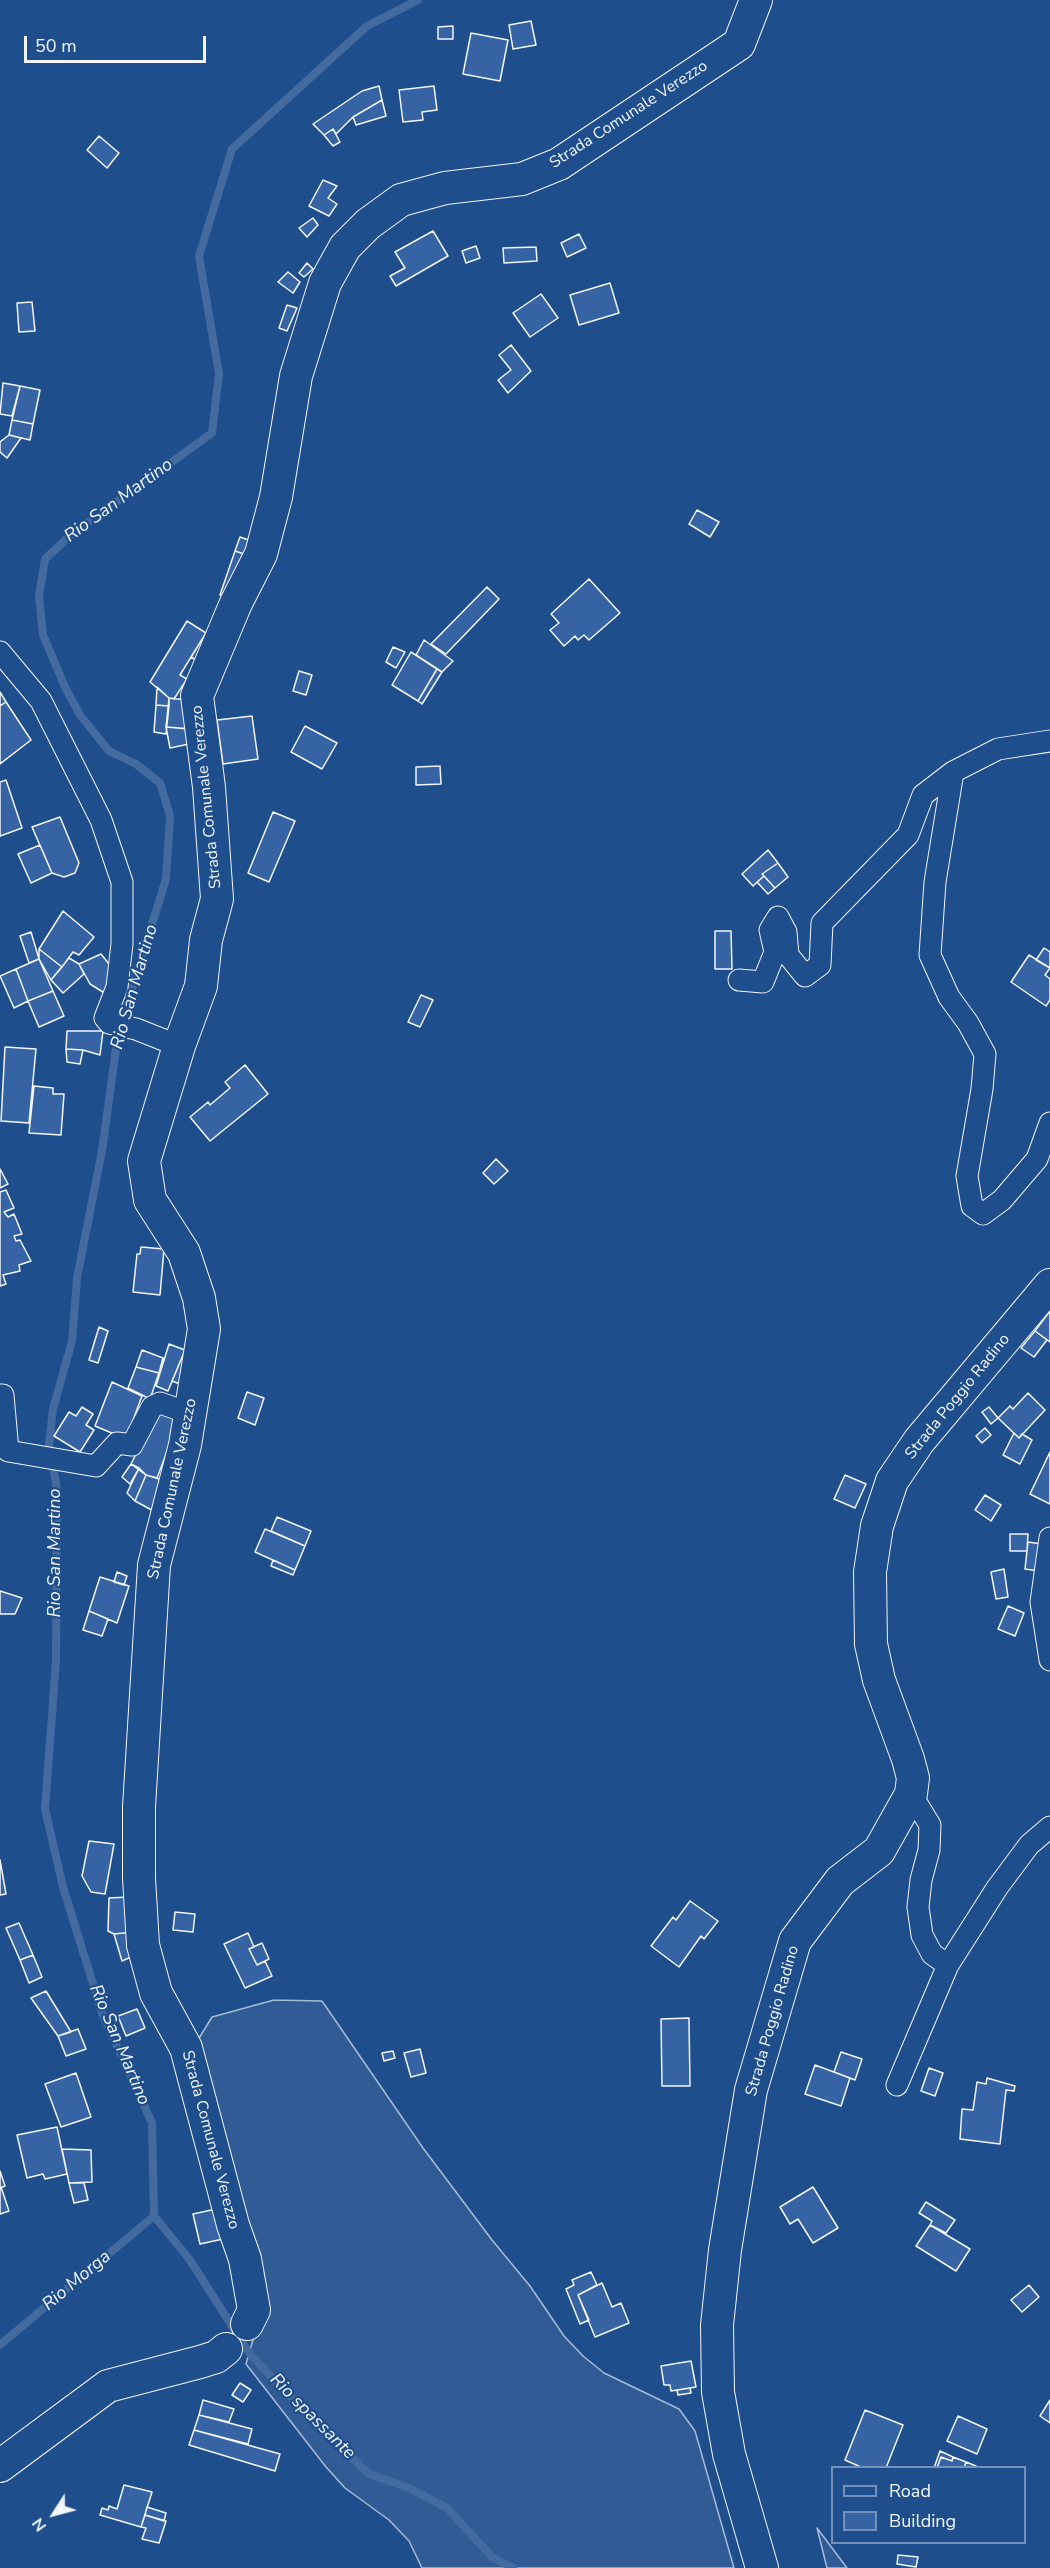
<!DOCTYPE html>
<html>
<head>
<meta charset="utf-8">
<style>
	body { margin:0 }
	#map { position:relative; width:1050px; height:2568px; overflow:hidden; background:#1f4e8c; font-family:"Nunito Sans",sans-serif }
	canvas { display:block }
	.legend { position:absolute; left:831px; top:2466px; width:195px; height:78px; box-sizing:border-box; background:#1f4e8c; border:2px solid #7391ba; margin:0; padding:8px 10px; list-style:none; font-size:18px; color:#f2f6ff }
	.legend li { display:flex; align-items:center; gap:12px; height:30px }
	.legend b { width:30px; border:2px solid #7391ba }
	.north { position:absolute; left:24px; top:2484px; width:60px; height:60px; -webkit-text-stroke:4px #1f4e8c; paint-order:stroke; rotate:234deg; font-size:16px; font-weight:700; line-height:24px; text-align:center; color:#f2f6ff }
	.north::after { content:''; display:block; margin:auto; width:21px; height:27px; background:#f2f6ff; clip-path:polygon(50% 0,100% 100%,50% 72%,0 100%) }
	.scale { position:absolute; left:24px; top:36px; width:182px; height:27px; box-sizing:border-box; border:3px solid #f2f6ff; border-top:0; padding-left:8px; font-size:18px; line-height:21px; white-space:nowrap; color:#f2f6ff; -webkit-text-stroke:4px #1f4e8c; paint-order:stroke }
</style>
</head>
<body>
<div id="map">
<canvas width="1050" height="2568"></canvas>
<ul class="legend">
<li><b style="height:8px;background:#1f4e8c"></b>Road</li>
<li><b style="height:16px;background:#3563a3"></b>Building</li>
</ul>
<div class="north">N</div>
<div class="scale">50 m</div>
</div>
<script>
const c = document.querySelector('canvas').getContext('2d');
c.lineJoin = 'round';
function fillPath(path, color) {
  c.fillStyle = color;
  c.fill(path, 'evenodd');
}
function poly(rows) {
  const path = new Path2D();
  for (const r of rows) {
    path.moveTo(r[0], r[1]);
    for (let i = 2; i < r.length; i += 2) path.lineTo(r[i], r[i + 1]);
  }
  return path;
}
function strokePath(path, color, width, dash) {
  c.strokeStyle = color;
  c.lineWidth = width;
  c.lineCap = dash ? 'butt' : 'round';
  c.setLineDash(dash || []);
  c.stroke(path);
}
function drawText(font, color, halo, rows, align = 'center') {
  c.font = font + ' "Nunito Sans",sans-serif';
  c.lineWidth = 4.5;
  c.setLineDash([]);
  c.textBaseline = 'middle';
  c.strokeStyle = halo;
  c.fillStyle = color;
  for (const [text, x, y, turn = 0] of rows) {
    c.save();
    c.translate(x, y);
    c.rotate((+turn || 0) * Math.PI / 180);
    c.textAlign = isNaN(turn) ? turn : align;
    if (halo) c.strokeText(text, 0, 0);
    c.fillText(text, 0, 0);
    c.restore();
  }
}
const built = poly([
	[274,2000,322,2001,423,2148,492,2240,530,2286,564,2336,583,2356,604,2373,679,2409,695,2431,734,2568,422,2568,409,2541,389,2520,345,2488,326,2467,246,2364,265,2298,198,2040,212,2017,274,2000],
	[817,2528,847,2568,827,2568,817,2528]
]);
const stream = poly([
	[154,2216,152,2123,102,2013,63,1887,45,1809,56,1661,57,1489,49,1445,53,1409,72,1341,77,1278,102,1151,118,1034,166,879,170,816,160,783,136,764,109,751,80,715,65,687,43,635,39,596,45,559,72,534,212,433,219,374,199,256,232,149,367,26,418,0],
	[154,2216,190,2260,249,2353,320,2428,369,2474,409,2488,447,2508,492,2557,513,2568],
	[0,2345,154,2216]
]);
const building = poly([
	[531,21,536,45,513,49,509,25,531,21],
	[453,26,453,39,438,39,438,27,453,26],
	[471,33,508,40,500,81,463,74,471,33],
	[379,86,382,100,353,117,336,134,333,129,324,135,313,124,362,91,379,86],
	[434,86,437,110,422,112,423,120,403,122,399,90,434,86],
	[382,100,386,116,356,125,353,117,382,100],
	[333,129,340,142,333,146,324,135,333,129],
	[99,136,119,153,107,168,87,150,99,136],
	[323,180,337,186,328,198,337,204,329,216,309,206,323,180],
	[313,218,318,225,307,237,299,228,313,218],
	[433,231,448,256,396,286,390,276,405,268,395,252,433,231],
	[579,234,586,248,567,257,561,243,579,234],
	[476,246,480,258,466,263,462,251,476,246],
	[536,247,537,261,504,263,503,248,536,247],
	[307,263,313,269,304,277,299,273,307,263],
	[288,272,300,282,293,293,278,282,288,272],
	[610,283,619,313,579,325,570,295,610,283],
	[541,294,558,318,530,337,513,313,541,294],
	[32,302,35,331,19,332,17,303,32,302],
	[287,305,297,308,287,331,279,328,287,305],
	[511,345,531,371,508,393,498,380,511,370,499,355,511,345],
	[3,383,20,386,12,416,0,414,3,383],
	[20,386,40,390,33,424,12,420,20,386],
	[12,420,33,424,30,440,9,435,12,420],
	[9,435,21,438,7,458,0,452,0,442,9,435],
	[697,510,719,522,710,537,689,524,697,510],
	[240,537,254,542,250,556,235,551,240,537],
	[235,551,250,556,234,600,220,595,235,551],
	[589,579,620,613,589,640,584,635,578,640,575,636,564,646,550,630,559,623,551,614,589,579],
	[487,587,499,599,446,654,431,644,487,587],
	[187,621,206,633,180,675,187,679,174,699,169,698,150,682,187,621],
	[206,633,199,662,191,657,206,633],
	[424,640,453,661,442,672,416,655,424,640],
	[393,647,405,652,396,668,386,662,393,647],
	[411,652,437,669,418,701,392,685,411,652],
	[437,669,442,672,422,704,418,701,437,669],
	[299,671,312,675,306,695,293,691,299,671],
	[157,687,169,698,169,706,156,705,157,687],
	[0,692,6,702,0,706,0,692],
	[169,698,195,701,193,729,166,727,169,698],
	[6,702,31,740,0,764,0,706,6,702],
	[156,705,169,706,166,734,154,732,156,705],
	[252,716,258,759,223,764,217,720,252,716],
	[305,726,337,743,322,769,291,752,305,726],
	[166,727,189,729,189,744,170,748,166,727],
	[440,766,441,784,416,785,416,767,440,766],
	[6,780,22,828,0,836,0,782,6,780],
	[273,812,295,821,269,882,248,873,273,812],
	[60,817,79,863,75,873,64,877,52,873,32,827,60,817],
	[40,845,52,873,31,883,18,854,40,845],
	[768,850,778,863,762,874,764,876,753,886,742,874,768,850],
	[778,863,788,877,775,888,762,874,778,863],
	[764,876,775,888,768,894,757,882,764,876],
	[63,911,94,937,79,955,73,952,62,967,39,949,63,911],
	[715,931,731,931,732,969,715,969,715,931],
	[31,932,39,959,29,963,20,936,31,932],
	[1044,948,1050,952,1050,968,1036,960,1044,948],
	[39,949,62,967,51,980,39,959,39,949],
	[101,954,117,974,106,994,90,984,79,964,101,954],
	[1029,955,1050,968,1045,975,1050,979,1050,1000,1046,1006,1011,982,1029,955],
	[69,958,79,964,84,974,63,993,51,980,69,958],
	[39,959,53,991,28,1001,16,969,39,959],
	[16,969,28,1001,14,1008,0,976,16,969],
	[53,991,64,1016,39,1027,28,1001,53,991],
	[421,995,433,1000,420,1027,408,1022,421,995],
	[67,1031,103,1031,100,1055,83,1050,66,1049,67,1031],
	[5,1047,36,1049,29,1123,1,1121,5,1047],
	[66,1049,83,1050,80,1064,67,1062,66,1049],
	[245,1065,268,1094,210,1141,190,1117,208,1102,210,1105,230,1088,225,1082,245,1065],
	[34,1086,53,1088,53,1094,64,1094,61,1135,29,1133,34,1086],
	[496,1159,508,1171,494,1184,483,1173,496,1159],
	[0,1169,8,1184,0,1188,0,1169],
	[6,1190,14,1208,4,1212,8,1217,14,1214,22,1234,14,1236,16,1241,20,1240,31,1261,19,1265,20,1271,3,1275,6,1284,0,1286,0,1192,6,1190],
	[141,1247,164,1249,160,1295,133,1292,137,1254,140,1254,141,1247],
	[1050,1311,1050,1342,1035,1331,1050,1311],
	[99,1327,108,1331,98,1363,89,1360,99,1327],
	[1035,1331,1047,1340,1034,1357,1021,1348,1035,1331],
	[169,1344,185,1350,168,1391,156,1386,169,1344],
	[142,1350,163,1358,159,1373,136,1367,142,1350],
	[185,1350,185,1386,172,1381,185,1350],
	[136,1367,159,1373,150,1399,128,1388,136,1367],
	[112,1382,142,1396,126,1439,95,1426,112,1382],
	[247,1392,264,1398,255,1425,238,1418,247,1392],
	[1028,1393,1045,1410,1019,1438,998,1418,1010,1406,1013,1409,1028,1393],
	[82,1407,93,1414,86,1425,94,1430,80,1452,54,1436,69,1412,76,1416,82,1407],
	[989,1407,998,1418,991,1424,982,1412,989,1407],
	[157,1412,179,1420,157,1478,146,1475,131,1464,157,1412],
	[985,1428,991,1435,982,1443,976,1436,985,1428],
	[1014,1433,1019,1438,1022,1434,1032,1440,1020,1464,1003,1455,1014,1433],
	[1050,1452,1050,1504,1030,1494,1050,1452],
	[131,1464,139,1468,130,1484,122,1477,131,1464],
	[139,1468,146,1475,135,1501,127,1493,139,1468],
	[146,1475,169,1482,159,1514,135,1501,146,1475],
	[845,1475,866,1484,855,1508,834,1499,845,1475],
	[985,1495,1001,1505,991,1521,975,1510,985,1495],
	[277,1517,311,1531,305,1546,271,1531,277,1517],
	[265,1529,305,1546,295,1570,255,1552,265,1529],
	[1010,1534,1028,1534,1027,1551,1010,1551,1010,1534],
	[1028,1542,1042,1544,1039,1571,1025,1569,1028,1542],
	[273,1560,295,1570,293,1575,271,1566,273,1560],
	[1004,1569,1008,1597,996,1599,991,1572,1004,1569],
	[117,1572,127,1576,124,1585,114,1582,117,1572],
	[100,1577,129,1586,117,1623,89,1611,100,1577],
	[0,1591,22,1598,15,1614,0,1614,0,1591],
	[1008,1606,1024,1613,1015,1636,998,1629,1008,1606],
	[89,1611,108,1619,102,1636,83,1630,89,1611],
	[89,1841,114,1844,105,1894,91,1892,82,1876,89,1841],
	[0,1860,6,1894,0,1895,0,1860],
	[129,1897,134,1932,114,1934,108,1931,109,1898,129,1897],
	[690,1901,718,1921,704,1939,701,1936,679,1967,651,1946,673,1917,676,1920,690,1901],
	[175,1912,195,1914,193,1932,173,1930,175,1912],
	[19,1923,33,1955,20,1960,6,1928,19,1923],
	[134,1932,138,1954,122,1961,114,1934,134,1932],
	[248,1933,254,1947,249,1949,257,1965,265,1961,272,1976,245,1988,224,1944,248,1933],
	[262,1943,269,1959,257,1965,249,1949,262,1943],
	[33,1955,42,1977,29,1983,20,1960,33,1955],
	[46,1991,71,2032,58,2036,31,1998,46,1991],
	[137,2009,145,2028,126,2036,118,2016,137,2009],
	[689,2018,690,2086,662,2086,661,2019,689,2018],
	[78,2029,86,2049,66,2056,58,2036,78,2029],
	[420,2049,426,2073,411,2077,404,2053,420,2049],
	[393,2051,395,2058,384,2061,382,2053,393,2051],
	[841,2052,862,2059,855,2080,834,2072,841,2052],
	[815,2065,850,2078,841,2106,805,2094,815,2065],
	[929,2068,943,2073,935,2096,921,2091,929,2068],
	[76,2073,91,2117,61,2127,45,2084,76,2073],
	[987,2078,1015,2086,1014,2091,1006,2090,1000,2144,960,2139,962,2109,973,2110,977,2082,986,2084,987,2078],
	[57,2127,67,2174,45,2179,43,2174,27,2178,17,2135,57,2127],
	[62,2149,91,2150,92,2182,69,2183,62,2149],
	[0,2171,5,2186,0,2188,0,2171],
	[69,2183,84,2183,88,2200,74,2203,69,2183],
	[1,2187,9,2211,0,2214,0,2188,1,2187],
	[813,2187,838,2228,813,2243,798,2219,790,2224,780,2207,813,2187],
	[926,2202,955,2220,946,2233,930,2225,932,2221,919,2213,926,2202],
	[216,2209,223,2239,200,2244,193,2214,216,2209],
	[930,2225,970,2249,956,2271,916,2246,930,2225],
	[591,2272,597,2285,578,2295,589,2320,580,2324,566,2289,574,2285,572,2280,591,2272],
	[602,2283,612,2307,621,2303,629,2323,595,2337,578,2295,602,2283],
	[1029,2285,1039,2297,1022,2312,1011,2300,1029,2285],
	[691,2361,696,2387,671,2391,670,2385,664,2385,661,2366,691,2361],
	[240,2383,251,2390,243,2402,232,2395,240,2383],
	[690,2388,691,2393,678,2395,677,2390,690,2388],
	[203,2400,234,2409,229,2422,199,2415,203,2400],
	[1050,2400,1050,2423,1040,2416,1050,2400],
	[865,2410,903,2425,886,2468,863,2468,845,2460,865,2410],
	[199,2415,252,2429,248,2444,194,2430,199,2415],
	[958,2416,987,2429,977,2454,947,2441,958,2416],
	[194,2430,280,2454,275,2471,189,2445,194,2430],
	[940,2451,953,2457,952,2461,941,2457,937,2468,934,2468,940,2451],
	[941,2457,952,2461,953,2457,966,2462,964,2468,937,2468,941,2457],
	[966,2462,976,2466,976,2468,964,2468,966,2462],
	[124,2485,152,2492,141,2527,100,2515,102,2508,108,2510,109,2506,117,2509,124,2485],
	[147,2507,166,2513,164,2521,145,2515,147,2507],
	[145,2515,166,2521,159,2543,142,2539,146,2528,141,2527,145,2515],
	[898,2555,918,2557,916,2567,897,2564,898,2555]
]);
const street = poly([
	[0,652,41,701,101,820,122,882,122,944,117,987,105,1018,109,1023,136,1029,179,1046],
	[1050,741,998,749,953,772,935,882,930,955,949,997,968,1023,985,1054,982,1089,967,1176,972,1206,983,1214,1002,1200,1037,1159,1050,1123],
	[739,980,763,982,775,952,770,930,778,917,786,932,788,955,805,976,820,965,822,923,908,835,923,795,953,772],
	[0,1395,3,1395,8,1451,96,1466,117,1443,132,1445,152,1407,160,1403,183,1411,192,1400],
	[1050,1538,1041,1602,1050,1660],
	[911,1794,930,1825,929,1850,921,1880,918,1907,922,1935,932,1954,948,1965],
	[897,2085,948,1965,997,1888,1029,1845,1050,1827]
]);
const secondary = poly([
	[247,2324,254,2310,245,2259,233,2225,186,2048,156,1993,143,1945,139,1878,139,1807,154,1565,185,1445,204,1329,199,1298,184,1253,150,1200,144,1161,179,1046,201,986,206,940,217,899,209,787,197,696,236,603,261,554,276,497,296,376,325,283,345,247,368,224,401,200,445,188,522,179,559,164,739,44,756,0],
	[0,2466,108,2386,200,2362,216,2357,226,2349],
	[762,2568,729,2454,718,2392,717,2325,725,2250,751,2090,795,1941,840,1881,879,1851,911,1794,913,1778,908,1759,879,1680,871,1644,870,1572,877,1526,892,1481,919,1441,1050,1285]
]);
const streetNames = [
	["Strada Comunale Verezzo",629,115,-33],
	["Strada Comunale Verezzo",207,797,-96],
	["Strada Poggio Radino",958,1397,-51],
	["Strada Comunale Verezzo",173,1489,-78],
	["Strada Poggio Radino",773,2021,-74],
	["Strada Comunale Verezzo",210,2140,75]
];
const waterNames = [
	["Rio San Martino",119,501,-36],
	["Rio San Martino",135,987,-74],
	["Rio San Martino",56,1553,-90],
	["Rio San Martino",119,2045,67],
	["Rio Morga",77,2281,-40],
	["Rio spassante",312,2417,45]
];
fillPath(built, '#305b95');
strokePath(built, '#a8bbd7', 1.5);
strokePath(stream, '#446ba0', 8);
fillPath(building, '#3563a3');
strokePath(building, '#f2f6ff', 1.5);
strokePath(street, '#f2f6ff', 23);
strokePath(secondary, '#f2f6ff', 34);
strokePath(street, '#1f4e8c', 21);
strokePath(secondary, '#1f4e8c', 32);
drawText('16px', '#f2f6ff', '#1f4e8c', streetNames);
drawText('italic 18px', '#f2f6ff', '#1f4e8c', waterNames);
</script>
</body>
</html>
